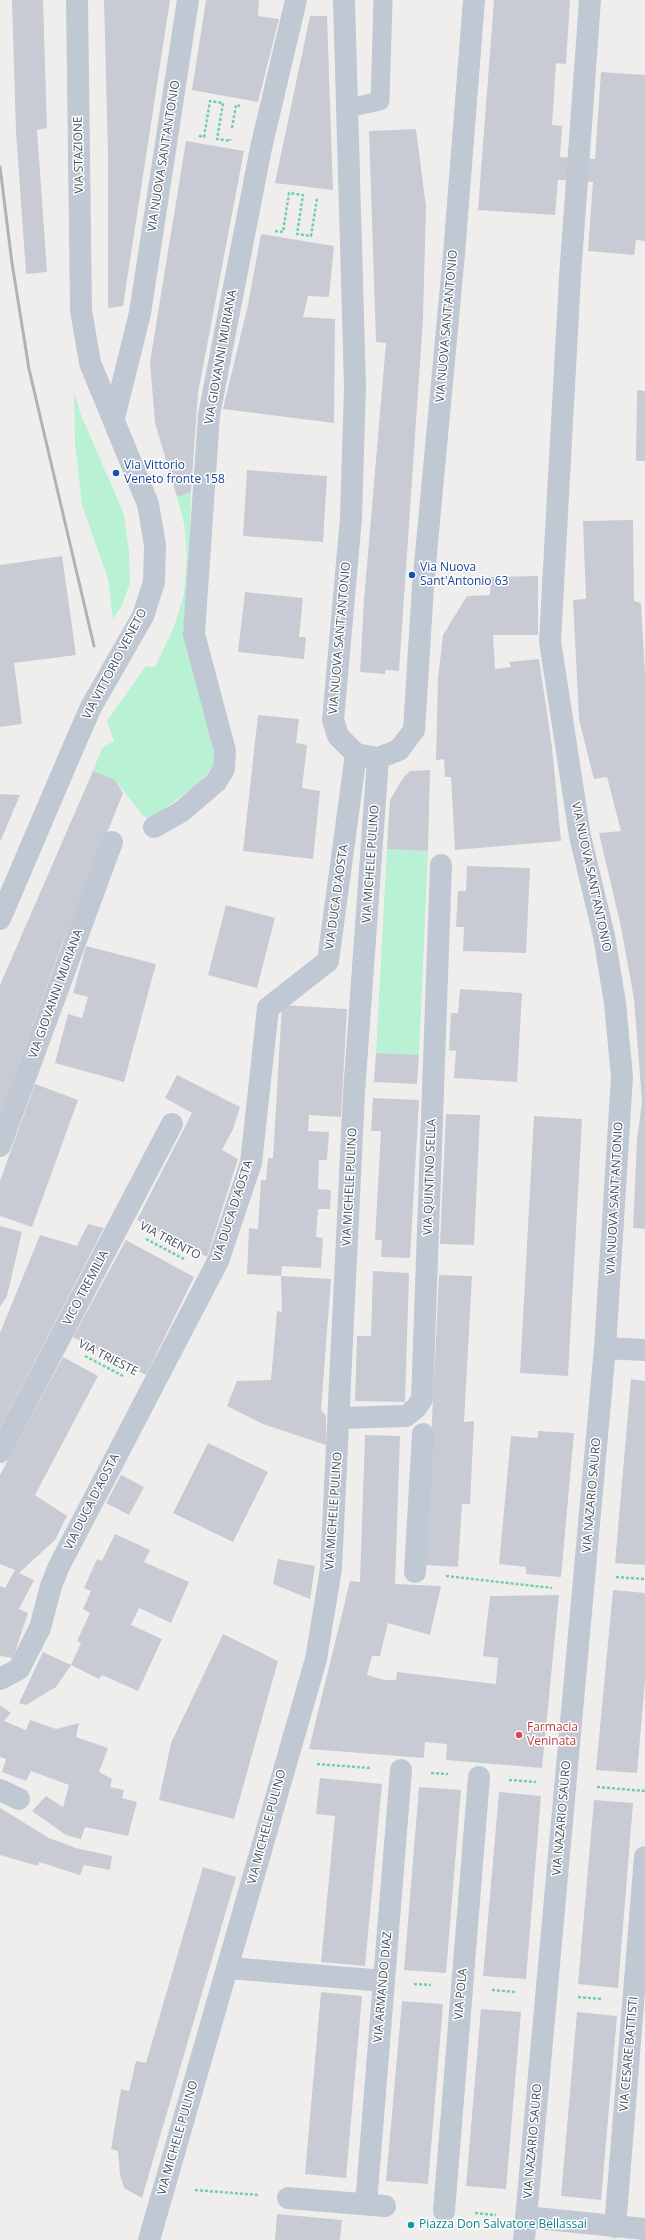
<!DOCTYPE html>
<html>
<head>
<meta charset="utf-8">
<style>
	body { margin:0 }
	canvas { display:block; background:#f0eeed }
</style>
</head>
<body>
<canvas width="645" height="2240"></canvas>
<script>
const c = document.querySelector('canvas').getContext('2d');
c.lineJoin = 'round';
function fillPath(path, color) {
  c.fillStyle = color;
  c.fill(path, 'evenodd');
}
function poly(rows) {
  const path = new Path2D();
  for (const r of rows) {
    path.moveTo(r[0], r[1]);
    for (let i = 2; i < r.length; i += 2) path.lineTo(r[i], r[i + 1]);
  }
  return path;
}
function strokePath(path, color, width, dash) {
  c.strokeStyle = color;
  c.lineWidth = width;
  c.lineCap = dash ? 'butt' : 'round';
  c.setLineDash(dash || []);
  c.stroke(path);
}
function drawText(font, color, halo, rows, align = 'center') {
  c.font = font + ' "Open Sans",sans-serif';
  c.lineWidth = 3;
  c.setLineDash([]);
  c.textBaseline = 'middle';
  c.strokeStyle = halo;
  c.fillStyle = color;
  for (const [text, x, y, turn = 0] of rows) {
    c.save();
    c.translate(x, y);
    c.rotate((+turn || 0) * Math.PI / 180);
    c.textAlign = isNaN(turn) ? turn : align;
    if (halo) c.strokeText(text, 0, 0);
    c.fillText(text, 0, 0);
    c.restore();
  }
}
const green = poly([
	[74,392,81,415,124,514,129,551,130,583,122,605,113,619,108,579,82,505,75,443],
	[191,492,187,654,195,668,215,757,213,767,199,783,151,819,144,817,115,780,93,771,102,748,114,741,107,721,146,666,155,667,174,627,184,594,187,556,184,524,177,497],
	[387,849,428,851,419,1055,376,1053]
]);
const building = poly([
	[12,0,43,0,47,128,37,130,47,272,26,274,16,131],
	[104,0,170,0,123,306,108,308,108,155],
	[206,0,259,0,258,16,279,19,258,102,192,90],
	[494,0,570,0,566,64,556,63,552,125,562,126,560,157,595,159,601,72,645,75,645,241,636,240,634,255,588,251,593,182,558,180,555,215,478,210],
	[310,16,327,16,333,190,275,183],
	[416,129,426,207,423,319,399,671,385,670,385,674,360,672,364,600,386,343,376,342,369,131],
	[186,141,244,151,198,393,191,492,177,497,155,423,150,362],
	[261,234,334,246,329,297,308,296,303,317,335,319,334,423,223,409,248,305],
	[637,390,645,391,645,461,636,461],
	[247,470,327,476,323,542,243,536],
	[633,520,634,601,641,603,645,674,645,1229,633,1228,637,1140,642,1101,634,999,621,927,599,833,621,831,607,777,594,779,579,719,573,600,586,599,583,521],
	[62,556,76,655,14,663,22,724,0,727,0,565],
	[538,576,538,635,493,635,495,669,511,667,509,662,539,659,552,747,561,841,455,850,451,777,445,777,444,759,436,760,438,678,443,635,467,596,490,595,491,577],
	[245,592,303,598,299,637,306,637,304,659,238,652],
	[258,715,299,719,296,743,307,745,302,788,320,791,313,859,243,851],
	[430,770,428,851,387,849,390,800,403,778,410,771],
	[93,771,115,780,123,793,61,947,0,1115,0,985],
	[0,794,20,795,0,842],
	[467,866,530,868,526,953,463,951,464,927,456,927,458,891,466,891],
	[226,905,275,918,257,988,208,975],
	[86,946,156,964,124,1082,55,1063,68,1014,82,1018,88,997,73,993],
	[460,989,522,993,517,1082,454,1078,456,1051,449,1050,451,1013,458,1013],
	[282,1005,347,1009,341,1117,309,1115,308,1131,329,1132,327,1160,319,1160,318,1189,331,1190,330,1209,318,1209,316,1237,323,1238,321,1268,282,1266,281,1276,247,1274,249,1228,258,1229,261,1180,266,1180,268,1158,273,1158],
	[376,1053,419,1055,417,1084,374,1082],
	[177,1075,240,1107,233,1129,222,1150,238,1159,207,1257,137,1220,192,1113,165,1098],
	[35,1084,78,1100,32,1227,0,1216,0,1181],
	[373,1098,419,1100,410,1258,381,1257,382,1240,375,1240,381,1131,371,1131],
	[446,1114,480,1115,474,1245,440,1244],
	[534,1116,582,1119,568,1376,520,1373],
	[88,1224,104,1228,0,1428,0,1333,40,1235,77,1246],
	[0,1226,22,1232,7,1296,0,1307],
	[126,1240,194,1277,146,1375,73,1337],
	[373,1271,409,1273,405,1402,355,1401,357,1336,371,1336],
	[439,1275,472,1276,464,1422,474,1421,470,1504,462,1504,458,1567,425,1565],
	[281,1276,331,1279,321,1410,326,1416,326,1445,263,1424,227,1406,237,1381,271,1380,277,1311,282,1312],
	[63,1357,98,1376,35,1495,67,1516,55,1540,19,1573,34,1580,19,1609,28,1613,13,1658,0,1656,0,1586,5,1588,15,1570,0,1564,0,1475],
	[631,1379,645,1381,645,1565,615,1563],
	[538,1431,574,1433,561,1577,526,1574,526,1567,499,1564,511,1436,538,1438],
	[365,1435,400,1436,395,1584,441,1586,430,1635,388,1623,380,1656,372,1656,367,1675,384,1680,396,1680,397,1672,496,1684,498,1658,483,1656,490,1596,559,1595,542,1768,446,1760,447,1744,425,1742,424,1758,309,1749,350,1581,360,1582],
	[208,1443,268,1472,233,1542,173,1513],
	[121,1475,144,1487,129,1515,106,1503],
	[115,1534,150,1550,144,1562,189,1582,171,1623,139,1608,131,1625,162,1639,138,1691,102,1675,99,1679,71,1665,81,1643,77,1641,90,1613,83,1609,91,1591,84,1588,97,1559,102,1561],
	[278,1559,315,1566,310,1599,273,1584],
	[613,1590,645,1593,645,1681,637,1773,596,1770],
	[223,1634,278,1661,234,1819,159,1800,171,1743],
	[43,1652,71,1665,56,1687,26,1705,19,1703],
	[0,1705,11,1713,4,1721,26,1730,30,1720,56,1729,79,1723,76,1737,108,1748,99,1772,112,1779,110,1787,124,1790,122,1798,137,1802,128,1836,85,1827,81,1839,66,1835,32,1811,46,1796,63,1807,69,1785,31,1771,26,1781,2,1772,6,1759,0,1757],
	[320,1778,382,1784,365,1966,321,1962,335,1816,316,1814],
	[419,1787,461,1790,446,1973,404,1970],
	[499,1792,541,1796,526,1979,483,1976],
	[594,1800,633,1803,618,1988,578,1984],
	[0,1808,49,1838,76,1848,112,1856,110,1870,84,1865,80,1875,39,1862,38,1866,0,1855],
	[203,1867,236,1877,142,2198,124,2188,120,2175,118,2151,111,2149,121,2089,129,2091,136,2061,146,2063],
	[321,1992,362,1996,346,2178,305,2174],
	[402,2001,443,2004,428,2184,386,2181],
	[481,2009,521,2012,506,2189,466,2186],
	[577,2012,617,2016,601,2200,561,2196],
	[277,2214,342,2220,340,2240,275,2240]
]);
const path = poly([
	[232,128,236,105,240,106],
	[199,136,204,137,210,101,223,103,217,139,230,141,230,139],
	[275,231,283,232,289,193,303,195,297,234,311,236,317,199],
	[146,1239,184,1259],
	[85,1356,123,1376],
	[446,1576,552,1588],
	[616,1577,645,1579],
	[317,1764,370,1768],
	[431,1773,448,1774],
	[509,1780,536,1782],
	[597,1787,645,1791],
	[414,1984,431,1985],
	[492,1990,515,1992],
	[578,1997,603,1999],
	[195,2190,258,2195],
	[475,2213,496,2215]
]);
const lane = poly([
	[348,108,380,101,383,0]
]);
const street = poly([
	[344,0,355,386,351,518,333,720,338,736,356,754,378,758,399,750,414,730,423,586,454,254,474,0],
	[114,418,140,313,188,0],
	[154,827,181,812,216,782,224,769,225,751,194,634,209,415,261,148,296,0],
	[0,919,73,748,91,707,143,616,154,582,155,545,148,504,90,363,81,310,77,0],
	[0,1146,112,842],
	[605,1348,645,1350],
	[340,1418,406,1416,416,1408,422,1399,441,865],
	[0,1452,172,1124],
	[415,1572,423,1434],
	[0,1679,19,1669,40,1628,51,1586,59,1566,218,1261,251,1163,268,1008,328,961,356,754],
	[0,1790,19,1799],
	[229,1968,384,1981],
	[288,2198,385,2206],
	[366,2204,401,1770],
	[444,2211,479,1777],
	[526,2217,645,2229],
	[615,2227,645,1857],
	[149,2240,316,1659,331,1569,354,1093,378,758],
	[524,2240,605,1348,622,1077,615,1003,604,936,580,836,550,641,570,277,590,0]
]);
const rail = poly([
	[0,167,12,263,29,369,94,646]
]);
const markers = [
	[116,473,4,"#1a4fb4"],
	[412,575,4,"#1a4fb4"],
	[519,1735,4,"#e0444e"],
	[411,2225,4,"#0f9aa8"]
];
const streetNames = [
	["VIA STAZIONE",79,155,-91],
	["VIA NUOVA SANT'ANTONIO",164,156,-81],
	["VIA NUOVA SANT'ANTONIO",447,326,-85],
	["VIA GIOVANNI MURIANA",221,357,-80],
	["VIA NUOVA SANT'ANTONIO",340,638,-85],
	["VIA VITTORIO VENETO",115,664,-62],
	["VIA MICHELE PULINO",371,864,-86],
	["VIA NUOVA SANT'ANTONIO",591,877,78],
	["VIA DUCA D'AOSTA",337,897,-82],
	["VIA GIOVANNI MURIANA",56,994,-70],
	["VIA QUINTINO SELLA",430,1177,-88],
	["VIA MICHELE PULINO",350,1187,-87],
	["VIA NUOVA SANT'ANTONIO",615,1198,-87],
	["VIA DUCA D'AOSTA",233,1211,-72],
	["VIA TRENTO",170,1241,28],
	["VICO TREMILIA",86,1288,-62],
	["VIA TRIESTE",108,1358,27],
	["VIA NAZARIO SAURO",592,1495,-85],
	["VIA DUCA D'AOSTA",92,1502,-63],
	["VIA MICHELE PULINO",334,1511,-86],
	["VIA NAZARIO SAURO",562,1818,-85],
	["VIA MICHELE PULINO",267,1827,-75],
	["VIA ARMANDO DIAZ",383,1987,-85],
	["VIA POLA",461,1994,-85],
	["VIA CESARE BATTISTI",629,2054,-85],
	["VIA MICHELE PULINO",178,2138,-74],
	["VIA NAZARIO SAURO",533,2141,-85]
];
const transitNames = [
	["Via Vittorio",124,466],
	["Veneto fronte 158",124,480],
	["Via Nuova",420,568],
	["Sant'Antonio 63",420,582]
];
const healthNames = [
	["Farmacia",527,1728],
	["Veninata",527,1742]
];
const cultureNames = [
	["Piazza Don Salvatore Bellassai",419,2225]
];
fillPath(green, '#b9f1d5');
fillPath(building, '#c9cbd4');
strokePath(path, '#6fd0ac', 2.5, [3, 2]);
strokePath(lane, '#c0c8d4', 19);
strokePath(street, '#c0c8d4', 22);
strokePath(rail, '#afb2b8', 3);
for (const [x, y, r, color] of markers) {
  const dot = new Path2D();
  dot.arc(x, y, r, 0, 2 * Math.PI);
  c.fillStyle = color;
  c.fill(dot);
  strokePath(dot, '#fff', 1.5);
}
drawText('12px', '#454e5c', '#fff', streetNames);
drawText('12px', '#164399', '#fff', transitNames, 'left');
drawText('12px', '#be3a42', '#fff', healthNames, 'left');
drawText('12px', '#0d838f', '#fff', cultureNames, 'left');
</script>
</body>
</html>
